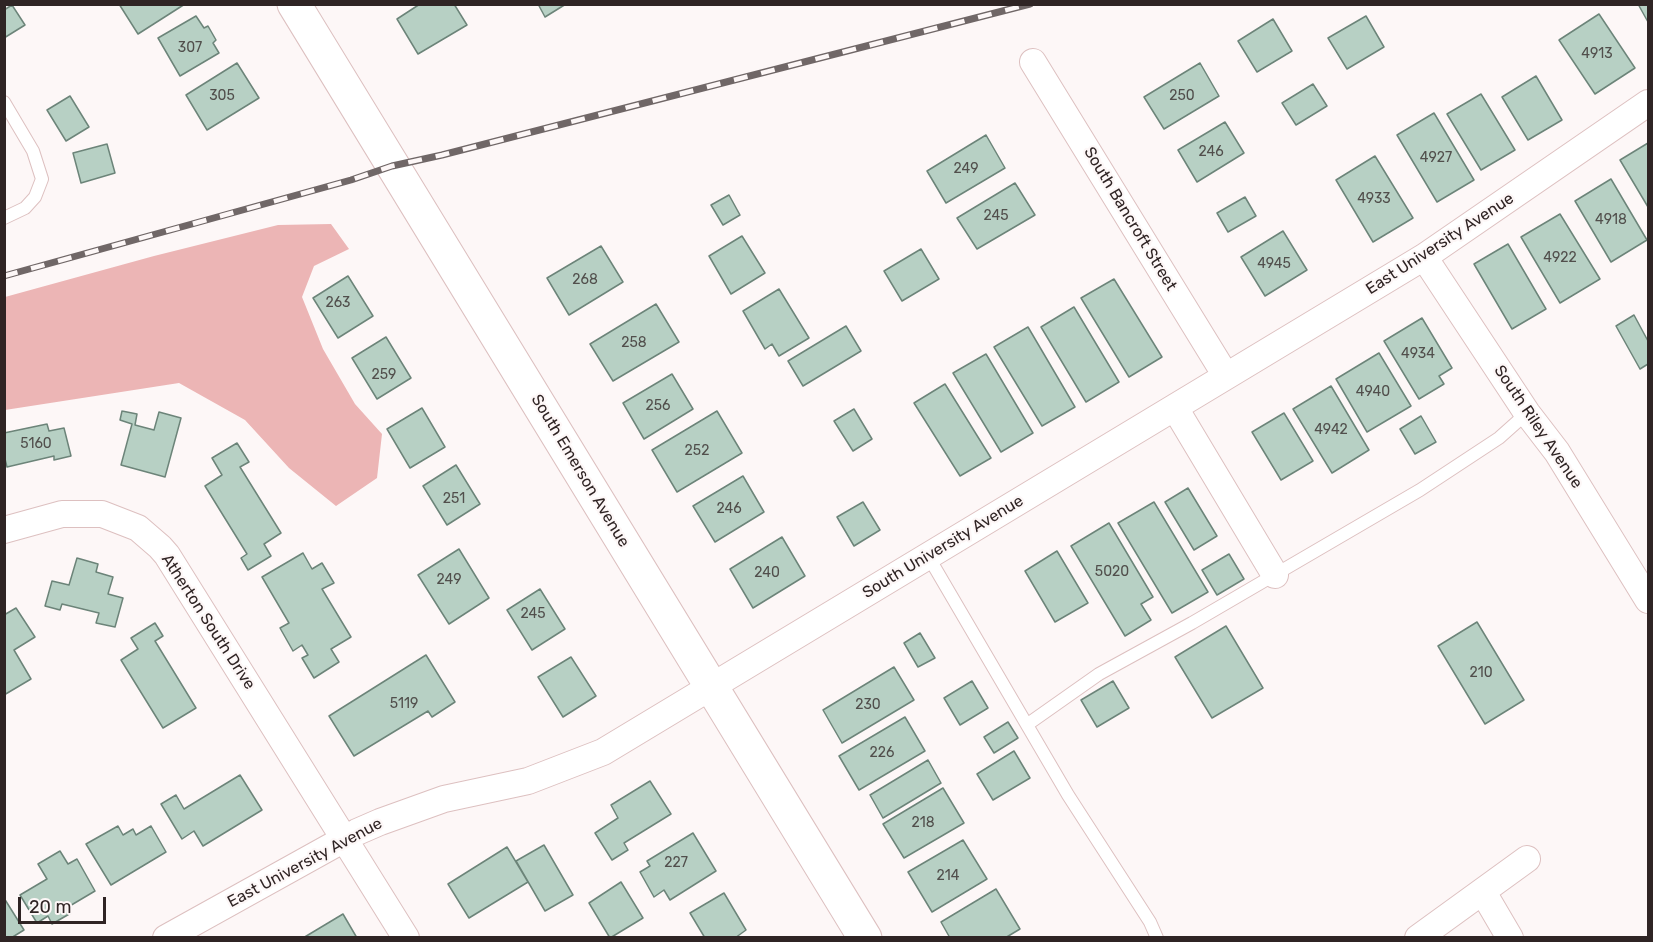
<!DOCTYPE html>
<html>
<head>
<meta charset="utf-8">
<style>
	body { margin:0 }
	#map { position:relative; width:1653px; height:942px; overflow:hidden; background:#fdf7f7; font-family:Rubik,sans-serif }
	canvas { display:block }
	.frame { position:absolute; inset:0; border:6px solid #2f2424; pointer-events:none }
	.scale { position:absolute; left:18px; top:897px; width:88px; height:27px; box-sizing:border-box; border:3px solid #2f2424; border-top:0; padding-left:8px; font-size:18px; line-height:21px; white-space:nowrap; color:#2f2424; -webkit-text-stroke:4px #fdf7f7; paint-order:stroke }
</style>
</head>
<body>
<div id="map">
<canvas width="1653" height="942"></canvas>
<div class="frame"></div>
<div class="scale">20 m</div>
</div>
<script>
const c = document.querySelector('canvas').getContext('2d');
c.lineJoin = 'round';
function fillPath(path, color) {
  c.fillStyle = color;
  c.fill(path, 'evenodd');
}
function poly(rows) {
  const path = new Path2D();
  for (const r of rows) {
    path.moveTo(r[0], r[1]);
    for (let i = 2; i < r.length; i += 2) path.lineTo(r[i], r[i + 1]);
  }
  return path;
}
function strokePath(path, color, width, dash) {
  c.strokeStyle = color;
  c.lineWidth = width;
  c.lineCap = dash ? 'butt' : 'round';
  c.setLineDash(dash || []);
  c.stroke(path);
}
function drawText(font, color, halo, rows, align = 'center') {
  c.font = font + ' Rubik,sans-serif';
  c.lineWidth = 4.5;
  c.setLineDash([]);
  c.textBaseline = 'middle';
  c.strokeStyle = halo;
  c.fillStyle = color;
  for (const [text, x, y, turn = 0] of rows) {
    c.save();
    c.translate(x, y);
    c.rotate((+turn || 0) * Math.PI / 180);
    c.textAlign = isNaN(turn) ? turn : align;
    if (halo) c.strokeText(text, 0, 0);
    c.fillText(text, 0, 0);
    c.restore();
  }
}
const forest = poly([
	[331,224,349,249,314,266,302,297,323,349,355,404,382,434,377,478,336,506,289,468,245,420,179,383,5,410,5,297,154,256,278,225]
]);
const building = poly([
	[119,4,185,4,138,34,119,4],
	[420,4,454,4,467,25,418,54,397,19,420,4],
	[538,4,566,4,545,17,538,4],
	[1638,4,1648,4,1648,22,1638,4],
	[12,5,25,25,4,38,4,10,12,5],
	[1599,14,1635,68,1595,94,1559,40,1599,14],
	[196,16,204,28,208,26,216,40,213,43,219,53,180,76,158,38,196,16],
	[1366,16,1384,47,1347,69,1328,38,1366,16],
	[1273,19,1292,51,1257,72,1238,41,1273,19],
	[237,63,259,98,207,130,186,95,237,63],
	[1200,63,1219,96,1164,129,1144,97,1200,63],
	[1536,76,1562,120,1528,140,1502,97,1536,76],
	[1313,84,1327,106,1296,125,1282,103,1313,84],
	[1481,94,1515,150,1481,170,1447,114,1481,94],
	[70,96,89,127,66,141,47,110,70,96],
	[1434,113,1474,180,1437,202,1397,135,1434,113],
	[1225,122,1244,153,1197,182,1178,150,1225,122],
	[986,135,1005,168,946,203,927,171,986,135],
	[1648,143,1648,207,1620,160,1648,143],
	[107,144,115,173,81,183,73,153,107,144],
	[1375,156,1413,218,1373,242,1336,180,1375,156],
	[1611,179,1647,240,1611,262,1575,201,1611,179],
	[1015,183,1035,215,977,249,957,218,1015,183],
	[729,195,740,215,723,225,711,205,729,195],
	[1245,197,1256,216,1228,232,1217,213,1245,197],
	[1560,214,1600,279,1560,303,1521,237,1560,214],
	[1283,231,1307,270,1265,296,1241,257,1283,231],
	[742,236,765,273,731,294,709,256,742,236],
	[1508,244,1546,309,1512,329,1474,264,1508,244],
	[601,246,623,282,569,315,547,278,601,246],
	[921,249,939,279,902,301,884,271,921,249],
	[348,276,373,316,338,338,313,298,348,276],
	[1114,279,1162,357,1129,377,1081,298,1114,279],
	[779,289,809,338,779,356,772,344,765,349,743,311,779,289],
	[656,304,679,342,613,381,590,344,656,304],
	[1074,307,1119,382,1086,402,1041,327,1074,307],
	[1634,315,1648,341,1648,364,1640,369,1616,326,1634,315],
	[1422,318,1452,368,1439,376,1444,384,1419,399,1384,341,1422,318],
	[846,326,861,351,803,386,788,361,846,326],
	[1028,327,1075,407,1042,426,994,347,1028,327],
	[386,337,411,378,377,399,352,358,386,337],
	[1379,353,1411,406,1367,432,1336,379,1379,353],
	[986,354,1033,433,1001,452,953,373,986,354],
	[672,374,693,409,644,439,623,403,672,374],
	[945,384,991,458,960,476,914,403,945,384],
	[1331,386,1369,450,1332,473,1293,409,1331,386],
	[422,408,445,447,410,468,387,429,422,408],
	[854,409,872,439,853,451,834,421,854,409],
	[122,411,137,414,135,425,154,430,159,412,181,418,165,477,121,465,132,424,120,420,122,411],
	[717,411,742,453,677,492,652,450,717,411],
	[1284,413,1313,461,1281,480,1252,432,1284,413],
	[1421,416,1436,442,1415,454,1400,429,1421,416],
	[47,424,49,431,64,428,71,456,54,460,54,456,7,467,4,455,4,433,47,424],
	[237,443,249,462,240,467,281,533,264,544,271,556,248,570,241,558,247,554,205,486,222,475,212,458,237,443],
	[456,465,480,504,447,525,423,486,456,465],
	[743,476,764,512,715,542,693,506,743,476],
	[1188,488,1217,536,1194,550,1165,502,1188,488],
	[863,502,880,530,854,546,837,517,863,502],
	[1154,502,1208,592,1172,613,1118,523,1154,502],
	[1109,523,1153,597,1141,604,1151,620,1125,636,1071,546,1109,523],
	[782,537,805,576,753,608,730,569,782,537],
	[459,549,489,598,449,624,418,575,459,549],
	[1057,551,1088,603,1055,622,1025,571,1057,551],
	[303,553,312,569,322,563,334,583,322,589,351,637,331,649,339,662,314,678,302,658,308,655,302,645,293,651,280,628,289,623,262,577,303,553],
	[1229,554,1244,579,1217,595,1202,570,1229,554],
	[77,558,98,564,96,572,113,577,108,594,123,598,115,627,96,623,99,613,62,604,60,610,45,606,52,581,69,585,77,558],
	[540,589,565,629,532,650,507,610,540,589],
	[16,608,35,637,14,650,31,679,4,695,4,615,16,608],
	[1477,622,1524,700,1485,724,1438,646,1477,622],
	[155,623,163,636,155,641,196,708,163,728,121,660,138,649,131,638,155,623],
	[1226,626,1263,688,1212,718,1175,657,1226,626],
	[920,633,935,658,918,667,904,643,920,633],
	[426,655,455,702,432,717,428,711,354,756,329,716,426,655],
	[571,657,596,696,563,717,538,677,571,657],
	[894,667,914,700,842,743,823,710,894,667],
	[972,681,988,708,960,725,944,698,972,681],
	[1113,681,1129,708,1097,727,1081,700,1113,681],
	[905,717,925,751,859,790,839,756,905,717],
	[1008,722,1018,738,994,753,984,737,1008,722],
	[1014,751,1030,778,993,800,977,774,1014,751],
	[928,760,941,783,883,818,870,795,928,760],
	[240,775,262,810,203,846,194,831,182,839,161,804,176,795,184,809,240,775],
	[650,781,671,814,624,843,628,850,612,860,595,833,618,818,611,805,650,781],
	[943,788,964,823,904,858,883,824,943,788],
	[118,826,123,835,133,829,136,835,151,826,166,852,111,885,86,844,118,826],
	[693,833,716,871,670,900,664,890,654,897,640,872,650,866,647,861,693,833],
	[963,840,987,879,932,912,908,872,963,840],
	[544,845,573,895,545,911,516,861,544,845],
	[507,847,528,882,469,918,448,884,507,847],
	[60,851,68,864,77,859,95,891,68,907,71,913,52,924,48,916,37,923,20,895,47,879,38,864,60,851],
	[621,882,643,918,610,938,589,903,621,882],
	[996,889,1020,929,1005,938,950,938,941,922,996,889],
	[724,893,746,930,735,938,705,938,690,913,724,893],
	[4,898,24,930,11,938,4,938,4,898],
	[343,914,357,938,303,938,343,914]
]);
const service = poly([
	[4,102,33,151,42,179,35,197,25,208,4,218],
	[928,556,1068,795,1150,922,1157,938],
	[1028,724,1099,674,1192,623,1420,490,1499,438,1527,413]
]);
const minor = poly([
	[1033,62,1226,376],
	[1424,257,1527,413,1557,452,1648,600],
	[1175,408,1275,575],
	[4,530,62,514,102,514,138,528,160,547,167,555,406,938],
	[1483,892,1510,938],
	[166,938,357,832,380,822,444,799,528,781,603,752,1424,257,1648,103],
	[1418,938,1527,859]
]);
const primary = poly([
	[294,4,865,938]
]);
const rail = poly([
	[4,276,351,180,392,166,442,155,1030,4]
]);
const numberNames = [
	["307",190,48],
	["4913",1597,54],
	["305",222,96],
	["250",1182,96],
	["246",1211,152],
	["4927",1436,158],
	["249",966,169],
	["4933",1374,199],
	["245",996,216],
	["4918",1611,220],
	["4922",1560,258],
	["4945",1274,264],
	["268",585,280],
	["263",338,303],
	["258",634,343],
	["4934",1418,354],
	["259",384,375],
	["4940",1373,392],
	["256",658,406],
	["4942",1331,430],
	["5160",36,444],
	["252",697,451],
	["251",454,499],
	["246",729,509],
	["5020",1112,572],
	["240",767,573],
	["249",449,580],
	["245",533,614],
	["210",1481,673],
	["5119",404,704],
	["230",868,705],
	["226",882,753],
	["218",923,823],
	["227",676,863],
	["214",948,876]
];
const streetNames = [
	["South Bancroft Street",1130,219,59],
	["East University Avenue",1440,244,-33],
	["South Riley Avenue",1538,427,56],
	["South Emerson Avenue",580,471,59],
	["South University Avenue",943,547,-31],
	["Atherton South Drive",208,622,57],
	["East University Avenue",305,863,-28]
];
fillPath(forest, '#ecb5b5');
fillPath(building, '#b7d0c4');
strokePath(building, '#6c8479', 1.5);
strokePath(service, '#ddc0c0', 14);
strokePath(minor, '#ddc0c0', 28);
strokePath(primary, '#ddc0c0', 35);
strokePath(service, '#fff', 12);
strokePath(minor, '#fff', 26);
strokePath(primary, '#fff', 33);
strokePath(rail, '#706767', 7);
strokePath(rail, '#fdf7f7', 4.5, [14]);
drawText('14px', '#514f4c', null, numberNames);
drawText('16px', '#2f2424', '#fdf7f7', streetNames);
</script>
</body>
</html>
